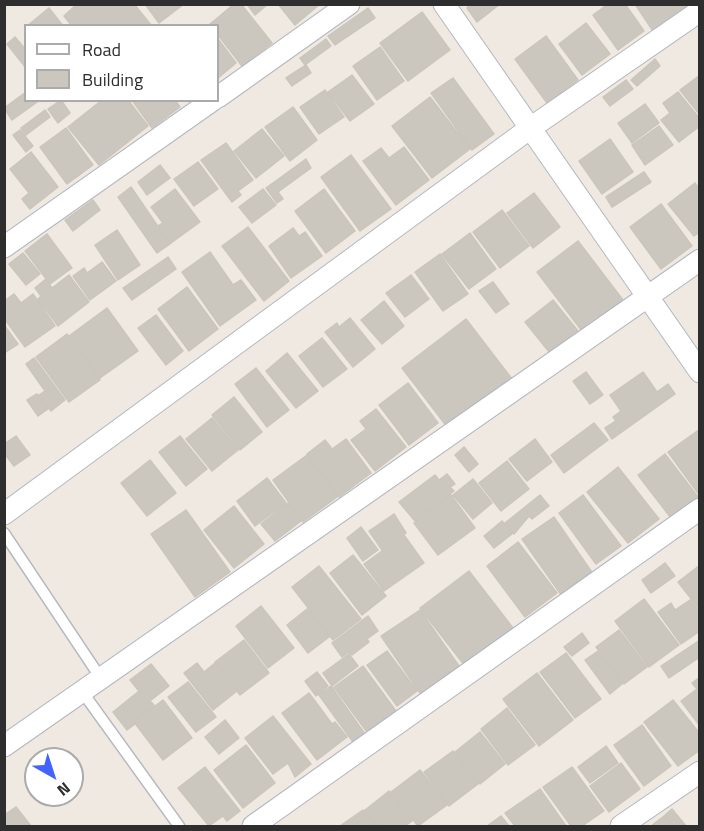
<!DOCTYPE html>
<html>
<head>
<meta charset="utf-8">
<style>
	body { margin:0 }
	#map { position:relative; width:704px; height:831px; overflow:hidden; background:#efe9e1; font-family:"Titillium Web",sans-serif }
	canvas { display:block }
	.frame { position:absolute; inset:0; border:6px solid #2e2e2e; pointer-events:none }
	.legend { position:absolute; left:24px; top:24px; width:195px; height:78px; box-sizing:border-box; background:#fff; border:2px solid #ababab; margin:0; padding:8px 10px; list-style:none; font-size:18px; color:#2e2e2e }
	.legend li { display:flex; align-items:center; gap:12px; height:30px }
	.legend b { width:30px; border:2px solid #ababab }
	.north { position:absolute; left:24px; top:747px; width:60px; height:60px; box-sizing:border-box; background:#fff; border:2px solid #ababab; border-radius:50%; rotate:141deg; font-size:16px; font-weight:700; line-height:24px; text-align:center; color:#2e2e2e }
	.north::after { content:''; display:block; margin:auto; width:21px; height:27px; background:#4264fb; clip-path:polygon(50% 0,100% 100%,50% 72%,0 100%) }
</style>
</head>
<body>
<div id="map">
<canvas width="704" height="831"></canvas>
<div class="frame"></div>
<ul class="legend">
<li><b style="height:8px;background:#fff"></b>Road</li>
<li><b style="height:16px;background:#cbc7bf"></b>Building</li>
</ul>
<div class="north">N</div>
</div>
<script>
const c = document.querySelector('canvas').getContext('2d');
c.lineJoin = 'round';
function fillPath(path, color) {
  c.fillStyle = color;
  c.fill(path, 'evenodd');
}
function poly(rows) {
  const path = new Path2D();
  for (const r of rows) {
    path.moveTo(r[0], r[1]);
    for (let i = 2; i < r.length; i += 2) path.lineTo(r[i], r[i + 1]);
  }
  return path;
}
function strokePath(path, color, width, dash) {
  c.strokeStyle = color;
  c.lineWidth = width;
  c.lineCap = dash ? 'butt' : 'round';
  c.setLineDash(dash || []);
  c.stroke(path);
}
const building = poly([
	[77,4,134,4,151,25,72,26,64,16,77,4],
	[145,4,184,4,159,23,145,4],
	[234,4,241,4,272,43,242,66,218,35,218,26,209,25,234,4],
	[247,4,268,4,255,15,247,4],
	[278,4,320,4,295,25,278,4],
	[471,4,500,4,477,22,467,8,471,4],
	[608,4,625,4,644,31,618,50,593,15,608,4],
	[635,4,683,4,686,8,653,31,635,4],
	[49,8,63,26,27,26,49,8],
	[368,8,375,18,335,45,328,36,368,8],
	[422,12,450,50,408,81,380,43,422,12],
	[586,23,610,54,582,75,559,44,586,23],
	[546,36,578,80,547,103,515,59,546,36],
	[15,37,26,50,26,68,7,44,15,37],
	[218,39,236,63,218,78,218,39],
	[326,39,331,46,305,65,300,58,326,39],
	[380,47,404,81,377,100,353,66,380,47],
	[655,59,660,66,637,86,631,80,655,59],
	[306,65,311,73,292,86,286,78,306,65],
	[352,75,374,104,350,121,328,92,352,75],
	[700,75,700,115,680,90,700,75],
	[453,78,494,134,472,150,431,93,453,78],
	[626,80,633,89,610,106,603,97,626,80],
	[325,90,344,117,319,134,300,107,325,90],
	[26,92,26,100,40,100,12,120,4,108,26,92],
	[678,92,700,119,700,126,679,142,661,120,670,113,663,103,678,92],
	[430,97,470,149,432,178,392,126,430,97],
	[61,100,70,113,58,123,48,109,61,100],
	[102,100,128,100,148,126,99,165,68,127,102,100],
	[132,100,175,100,180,107,152,128,132,100],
	[645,104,659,123,632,143,618,123,645,104],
	[293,107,317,140,290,161,265,127,293,107],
	[45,110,50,117,26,135,21,128,45,110],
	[659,126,673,145,645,165,632,145,659,126],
	[66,128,93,165,67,184,40,147,66,128],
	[262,129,284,156,256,178,234,151,262,129],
	[20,130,33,146,26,152,13,135,20,130],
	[610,139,633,172,602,194,579,161,610,139],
	[226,143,253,180,238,191,241,195,232,202,201,160,226,143],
	[404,147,429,180,396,205,363,161,381,148,389,158,404,147],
	[31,152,58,187,30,209,22,199,29,193,10,169,31,152],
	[351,155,391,209,360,231,321,177,351,155],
	[306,159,311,168,278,192,283,199,277,203,266,188,306,159],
	[198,162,218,189,194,206,174,179,198,162],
	[160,165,170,178,147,195,138,182,160,165],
	[644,172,651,182,612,207,606,197,644,172],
	[695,183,700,190,700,232,694,236,668,204,695,183],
	[131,187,170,244,157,253,118,197,131,187],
	[175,189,200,222,171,243,158,226,163,223,151,207,175,189],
	[263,189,276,205,252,223,239,207,263,189],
	[324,189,355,231,326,253,295,211,324,189],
	[534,193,560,227,533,248,507,213,534,193],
	[93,200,100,210,73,231,65,220,93,200],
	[661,204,692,246,661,269,630,227,661,204],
	[502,210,529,246,500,268,473,232,502,210],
	[248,227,289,281,264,301,222,246,248,227],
	[293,228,299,236,305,232,322,256,291,278,269,246,293,228],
	[117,230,140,265,118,280,95,245,117,230],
	[470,233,496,269,469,289,442,254,470,233],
	[47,234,72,268,50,284,25,251,47,234],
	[578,241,623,300,582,331,537,272,578,241],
	[210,252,233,285,241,280,256,300,220,326,182,272,210,252],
	[23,253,40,274,26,285,9,264,23,253],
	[440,254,468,294,443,311,415,272,440,254],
	[168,257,176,269,132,300,123,288,168,257],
	[102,262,116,281,90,300,73,276,84,268,87,273,102,262],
	[69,275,89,302,58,326,38,299,41,296,35,288,46,279,52,288,69,275],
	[411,275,429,299,405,317,386,293,411,275],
	[493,282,509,304,496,313,479,291,493,282],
	[187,287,218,329,189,351,158,309,187,287],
	[14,294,21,303,33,294,55,326,25,347,4,318,4,301,14,294],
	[553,300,578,331,550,353,525,322,553,300],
	[384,301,404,326,382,344,361,320,384,301],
	[107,308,138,351,100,378,69,336,107,308],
	[156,315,183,351,166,365,138,328,156,315],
	[350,318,375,349,353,367,325,332,337,323,339,327,350,318],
	[466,319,512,379,448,428,402,368,466,319],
	[4,325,18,344,4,353,4,325],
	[67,334,100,380,69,402,36,357,67,334],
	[322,338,347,369,323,387,299,356,322,338],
	[287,353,318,391,296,408,266,371,287,353],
	[34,358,65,400,51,411,39,395,45,391,26,364,34,358],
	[256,368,289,410,267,427,235,384,256,368],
	[586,372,603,395,590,404,573,381,586,372],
	[643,372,657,392,668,384,675,394,612,439,605,428,616,421,613,417,621,411,610,395,643,372],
	[408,383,438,423,409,445,379,405,408,383],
	[37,394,48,409,38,416,27,400,37,394],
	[234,397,262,432,240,450,212,415,234,397],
	[376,409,406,447,375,471,351,440,366,429,360,421,376,409],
	[212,418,238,450,212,471,186,439,212,418],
	[594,423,608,440,564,473,551,455,594,423],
	[700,429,700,496,668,452,700,429],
	[16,436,30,455,14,466,4,453,4,444,16,436],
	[180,436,207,469,186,486,159,452,180,436],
	[346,439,371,473,339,497,307,454,325,440,332,449,346,439],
	[535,439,552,462,527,481,509,459,535,439],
	[464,447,478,464,469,472,455,455,464,447],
	[665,454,698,497,671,518,638,475,665,454],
	[307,455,337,497,303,522,273,480,307,455],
	[150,460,176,493,147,516,121,483,150,460],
	[507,461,529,489,501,511,479,483,507,461],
	[618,467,659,519,628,543,587,492,618,467],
	[447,474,455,484,450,487,454,491,415,521,399,502,435,475,439,480,447,474],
	[267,478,286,503,255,526,237,501,267,478],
	[473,479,492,503,473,519,453,495,473,479],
	[451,495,475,528,438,555,414,523,451,495],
	[540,495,549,506,532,519,529,516,514,534,505,523,540,495],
	[583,495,621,546,596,564,559,513,583,495],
	[288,503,301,521,275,541,261,524,288,503],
	[234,506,264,544,234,568,204,530,234,506],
	[186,510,230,572,195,597,151,534,186,510],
	[394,514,406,533,382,550,369,531,394,514],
	[554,517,593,574,562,596,522,539,554,517],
	[502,521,512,534,494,548,484,536,502,521],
	[361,527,378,550,363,561,347,538,361,527],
	[404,535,424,563,384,591,364,564,404,535],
	[518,542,557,593,525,617,487,566,518,542],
	[353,555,386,596,362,615,330,573,353,555],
	[665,563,675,576,651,593,642,580,665,563],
	[700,565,700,610,678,582,700,565],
	[319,566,361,619,333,640,292,587,319,566],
	[469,571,513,628,465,666,420,608,469,571],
	[644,599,679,645,649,667,615,621,644,599],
	[690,600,700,613,700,631,681,644,658,612,671,603,675,610,690,600],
	[261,606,294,648,268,668,236,626,261,606],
	[307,609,329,637,308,653,287,625,307,609],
	[420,610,459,666,420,693,381,636,420,610],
	[368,616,378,631,367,639,369,642,352,655,349,652,342,657,332,643,368,616],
	[619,630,647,667,624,684,596,647,619,630],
	[582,633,589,643,572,656,564,647,582,633],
	[244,640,269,673,240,695,215,662,244,640],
	[700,640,700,657,669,678,661,666,700,640],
	[387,651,417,691,397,706,367,665,387,651],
	[598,651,622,684,610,694,585,660,598,651],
	[566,653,601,699,575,718,540,672,566,653],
	[349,654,358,666,332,686,323,673,349,654],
	[197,663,204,672,215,663,237,691,213,710,184,673,197,663],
	[151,664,169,686,150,701,154,705,133,722,135,724,127,730,113,712,139,691,130,680,151,664],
	[363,666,396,711,367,732,334,687,363,666],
	[317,672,328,686,316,696,305,681,317,672],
	[537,673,573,720,539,746,503,699,537,673],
	[700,677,700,726,681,701,697,689,692,683,700,677],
	[188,682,216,717,196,732,168,697,188,682],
	[331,686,365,734,353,742,319,695,331,686],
	[309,693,332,724,335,722,347,737,317,760,282,713,309,693],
	[163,700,192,738,163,760,134,722,163,700],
	[673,700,700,734,700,750,678,766,644,722,673,700],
	[507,708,535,745,508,765,481,729,507,708],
	[273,716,311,764,295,777,288,763,273,774,245,738,273,716],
	[225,720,239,738,219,754,205,737,225,720],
	[642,725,671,766,644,786,614,745,642,725],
	[480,732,505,764,480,784,455,752,480,732],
	[246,745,275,783,243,808,214,770,246,745],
	[606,746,618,763,590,783,578,767,606,746],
	[453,751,478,784,449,806,424,772,453,751],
	[621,763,640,789,609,812,590,786,621,763],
	[205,767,240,811,227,821,223,816,209,826,178,788,205,767],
	[572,767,604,811,582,826,571,826,543,787,572,767],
	[420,770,447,805,418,826,391,792,420,770],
	[540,789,566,826,515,826,505,813,540,789],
	[389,791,412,821,405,826,377,826,364,811,389,791],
	[16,807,31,826,4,826,4,815,16,807],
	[672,809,686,826,674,826,665,815,672,809],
	[363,810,375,826,340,826,363,810],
	[501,816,509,826,487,826,501,816],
	[664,816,672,826,651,826,664,816]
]);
const service = poly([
	[4,533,100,677],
	[81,690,179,826]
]);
const minor = poly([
	[444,4,700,372],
	[218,97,349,4],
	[4,247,213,100],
	[4,514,529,129,700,11],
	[4,746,700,260],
	[253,826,700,509],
	[621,826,700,772]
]);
fillPath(building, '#cbc7bf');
strokePath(building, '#cbc5ba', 1.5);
strokePath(service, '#b4b7c1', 13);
strokePath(minor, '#b4b7c1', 23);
strokePath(service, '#fff', 10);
strokePath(minor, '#fff', 21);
</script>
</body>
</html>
